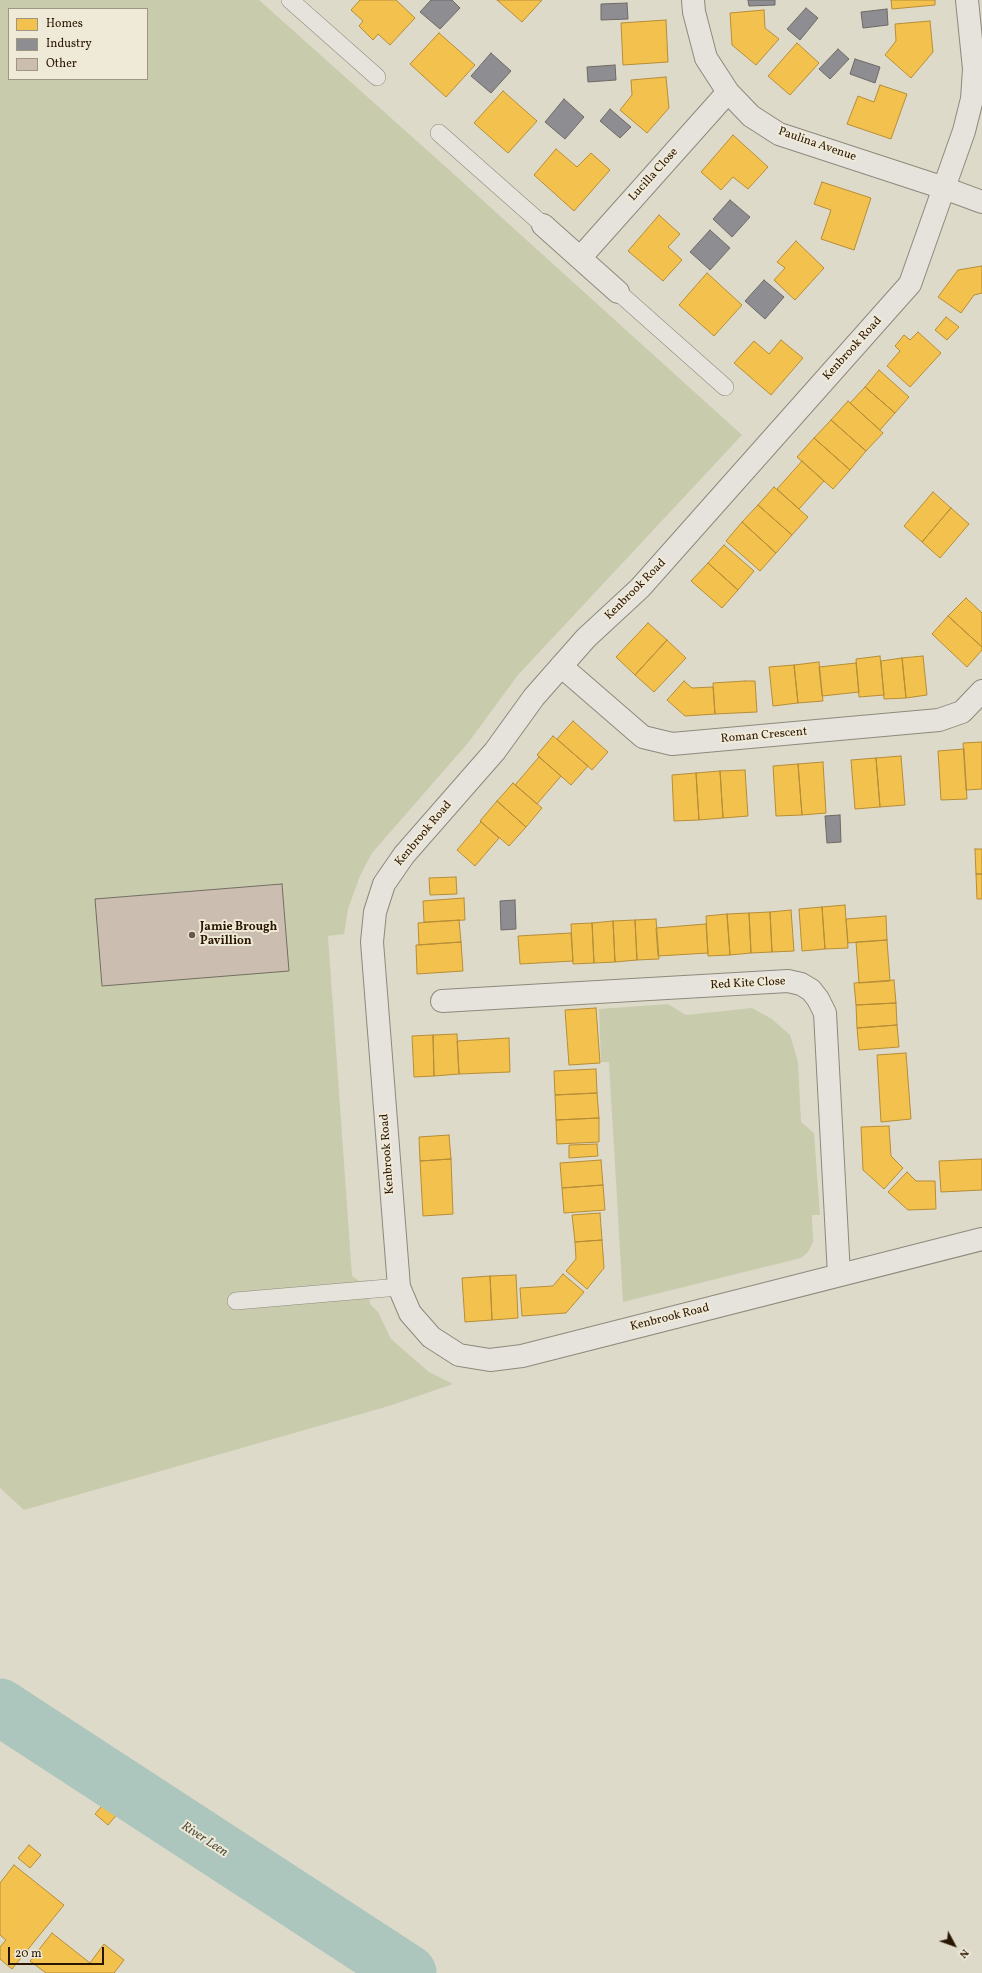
<!DOCTYPE html>
<html>
<head>
<meta charset="utf-8">
<style>
	body { margin:0 }
	#map { position:relative; width:982px; height:1973px; overflow:hidden; background:#dedaca; font-family:Vollkorn,serif }
	canvas { display:block }
	.legend { position:absolute; left:8px; top:8px; width:140px; height:72px; box-sizing:border-box; background:#efead7; border:1px solid #a09581; margin:0; padding:5px 7px; list-style:none; font-size:12px; color:#2a1500 }
	.legend li { display:flex; align-items:center; gap:8px; height:20px }
	.legend b { width:20px; border:1px solid #a09581 }
	.north { position:absolute; left:934px; top:1925px; width:40px; height:40px; -webkit-text-stroke:3px #efead7; paint-order:stroke; rotate:131deg; font-size:11px; font-weight:700; line-height:16px; text-align:center; color:#2a1500 }
	.north::after { content:''; display:block; margin:auto; width:14px; height:18px; background:#2a1500; clip-path:polygon(50% 0,100% 100%,50% 72%,0 100%) }
	.scale { position:absolute; left:8px; top:1947px; width:96px; height:18px; box-sizing:border-box; border:2px solid #2a1500; border-top:0; padding-left:5px; font-size:12px; line-height:14px; white-space:nowrap; color:#2a1500; -webkit-text-stroke:3px #efead7; paint-order:stroke }
</style>
</head>
<body>
<div id="map">
<canvas width="982" height="1973"></canvas>
<ul class="legend">
<li><b style="height:11px;background:#f2c14e"></b>Homes</li>
<li><b style="height:11px;background:#8d8d92"></b>Industry</li>
<li><b style="height:11px;background:#cbbdb0"></b>Other</li>
</ul>
<div class="north">N</div>
<div class="scale">20 m</div>
</div>
<script>
const c = document.querySelector('canvas').getContext('2d');
c.lineJoin = 'round';
function fillPath(path, color) {
  c.fillStyle = color;
  c.fill(path, 'evenodd');
}
function poly(rows) {
  const path = new Path2D();
  for (const r of rows) {
    path.moveTo(r[0], r[1]);
    for (let i = 2; i < r.length; i += 2) path.lineTo(r[i], r[i + 1]);
  }
  return path;
}
function strokePath(path, color, width, dash) {
  c.strokeStyle = color;
  c.lineWidth = width;
  c.lineCap = dash ? 'butt' : 'round';
  c.setLineDash(dash || []);
  c.stroke(path);
}
function drawText(font, color, halo, rows, align = 'center') {
  c.font = font + ' Vollkorn,serif';
  c.lineWidth = 4;
  c.setLineDash([]);
  c.textBaseline = 'middle';
  c.strokeStyle = halo;
  c.fillStyle = color;
  for (const [text, x, y, turn = 0] of rows) {
    c.save();
    c.translate(x, y);
    c.rotate((+turn || 0) * Math.PI / 180);
    c.textAlign = isNaN(turn) ? turn : align;
    if (halo) c.strokeText(text, 0, 0);
    c.fillText(text, 0, 0);
    c.restore();
  }
}
const green = poly([
	[0,0,259,0,447,168,742,435,518,675,468,743,372,853,360,876,348,909,344,934,328,936,352,1276,359,1281,368,1280,370,1304,378,1312,391,1339,429,1372,453,1384,389,1406,24,1510,0,1488],
	[9,9,147,9,147,79,9,79],
	[668,1004,686,1015,752,1008,772,1019,790,1035,798,1062,801,1122,814,1133,820,1215,812,1215,813,1242,808,1252,801,1258,623,1302,609,1062,601,1062,599,1009]
]);
const homes = poly([
	[360,0,396,0,415,18,390,45,378,34,373,40,359,26,363,21,351,10,360,0],
	[497,0,542,0,522,22,497,0],
	[891,0,935,0,935,5,892,9,891,0],
	[764,10,765,28,779,39,756,65,732,45,730,13,764,10],
	[666,20,668,62,623,65,621,23,666,20],
	[930,21,933,52,911,78,885,55,896,41,895,24,930,21],
	[439,33,475,65,446,97,410,64,439,33],
	[797,43,819,63,790,95,768,76,797,43],
	[666,77,669,108,647,133,620,110,632,95,631,80,666,77],
	[880,85,907,94,891,139,847,124,858,96,874,102,880,85],
	[503,91,537,121,508,153,474,123,503,91],
	[733,135,768,167,748,189,733,177,721,190,701,172,733,135],
	[556,149,577,167,591,153,610,170,574,211,534,175,556,149],
	[822,182,871,198,854,250,821,239,831,210,814,204,822,182],
	[659,215,680,234,668,247,682,260,663,281,628,251,659,215],
	[796,241,824,268,795,300,774,280,785,268,777,262,796,241],
	[982,266,982,293,974,295,961,313,938,297,958,270,982,266],
	[707,273,742,305,714,336,679,305,707,273],
	[946,317,959,327,947,340,935,330,946,317],
	[918,332,941,353,910,387,887,366,900,351,895,346,904,335,910,340,918,332],
	[781,340,803,358,771,395,734,363,754,341,769,354,781,340],
	[879,370,909,397,895,413,865,387,879,370],
	[865,387,895,413,880,430,850,403,865,387],
	[848,401,883,433,866,451,831,420,848,401],
	[831,420,866,451,850,470,814,438,831,420],
	[814,438,850,470,833,489,797,457,814,438],
	[802,461,824,481,799,509,777,489,802,461],
	[774,487,808,517,792,535,758,505,774,487],
	[933,492,951,508,922,542,904,526,933,492],
	[758,505,792,535,776,553,742,522,758,505],
	[951,508,969,524,940,558,922,542,951,508],
	[742,522,776,553,760,571,726,541,742,522],
	[724,545,754,571,738,590,708,563,724,545],
	[708,563,738,590,722,608,691,581,708,563],
	[966,598,982,613,982,647,948,616,966,598],
	[948,616,982,647,982,650,967,667,932,634,948,616],
	[648,623,667,640,635,675,616,657,648,623],
	[667,640,686,658,654,692,635,675,667,640],
	[880,656,884,695,859,697,856,659,880,656],
	[923,656,927,695,906,698,902,658,923,656],
	[902,658,906,698,884,699,881,661,902,658],
	[819,662,823,701,798,703,794,665,819,662],
	[856,663,859,692,822,696,819,667,856,663],
	[794,665,798,703,773,706,769,667,794,665],
	[684,681,692,688,713,687,715,714,685,716,667,700,684,681],
	[745,681,755,681,757,712,715,714,713,683,745,681],
	[573,721,608,752,592,770,557,739,573,721],
	[553,736,588,766,571,785,537,755,553,736],
	[982,742,982,789,966,790,963,743,982,742],
	[964,749,967,799,941,800,938,751,964,749],
	[901,756,905,805,880,807,876,758,901,756],
	[539,757,561,776,537,804,515,785,539,757],
	[876,758,880,807,855,809,851,760,876,758],
	[823,762,826,813,802,815,798,764,823,762],
	[798,764,802,815,776,816,773,766,798,764],
	[745,770,748,816,723,818,720,771,745,770],
	[720,771,723,818,699,820,696,773,720,771],
	[696,773,699,820,674,821,672,775,696,773],
	[513,783,542,808,526,827,497,801,513,783],
	[497,801,526,827,509,846,480,821,497,801],
	[481,822,499,838,475,866,457,850,481,822],
	[975,849,982,849,982,874,976,874,975,849],
	[976,874,982,874,982,899,977,899,976,874],
	[456,877,457,894,430,895,429,878,456,877],
	[464,898,465,920,424,922,423,901,464,898],
	[845,905,848,948,825,949,822,907,845,905],
	[822,907,825,949,802,951,799,909,822,907],
	[791,910,794,951,772,952,770,912,791,910],
	[770,912,772,952,751,953,749,913,770,912],
	[749,913,751,953,730,955,727,914,749,913],
	[727,914,730,955,708,956,706,916,727,914],
	[886,916,887,940,848,943,846,919,886,916],
	[656,919,659,959,637,960,635,920,656,919],
	[459,920,461,942,419,945,418,923,459,920],
	[635,920,637,960,615,962,613,921,635,920],
	[613,921,615,962,594,963,592,923,613,921],
	[592,923,594,963,573,964,571,924,592,923],
	[706,924,708,953,658,956,656,928,706,924],
	[571,933,573,961,520,964,518,936,571,933],
	[887,940,890,981,859,983,856,942,887,940],
	[461,942,463,971,417,974,416,945,461,942],
	[894,980,896,1003,856,1005,854,983,894,980],
	[896,1003,897,1025,857,1028,856,1005,896,1003],
	[596,1008,600,1063,569,1065,565,1010,596,1008],
	[897,1025,899,1047,859,1050,857,1028,897,1025],
	[457,1034,459,1074,434,1076,433,1035,457,1034],
	[433,1035,434,1076,414,1077,412,1036,433,1035],
	[509,1038,510,1072,459,1074,457,1041,509,1038],
	[906,1053,911,1119,881,1122,877,1055,906,1053],
	[596,1069,597,1093,555,1095,554,1071,596,1069],
	[597,1093,599,1118,556,1120,555,1095,597,1093],
	[599,1118,599,1142,557,1144,556,1120,599,1118],
	[889,1126,891,1156,903,1168,884,1189,863,1170,861,1127,889,1126],
	[449,1135,451,1159,420,1161,419,1137,449,1135],
	[597,1144,598,1156,569,1158,569,1145,597,1144],
	[451,1159,453,1214,423,1216,420,1161,451,1159],
	[982,1159,982,1190,941,1192,939,1161,982,1159],
	[601,1160,603,1185,562,1188,560,1163,601,1160],
	[907,1172,916,1181,935,1181,936,1209,908,1210,888,1192,907,1172],
	[603,1185,605,1210,564,1213,562,1188,603,1185],
	[600,1213,602,1240,575,1242,572,1215,600,1213],
	[602,1240,604,1268,587,1289,566,1271,576,1259,575,1242,602,1240],
	[563,1274,584,1292,566,1313,522,1316,520,1288,553,1286,563,1274],
	[516,1275,518,1318,492,1320,490,1276,516,1275],
	[490,1276,492,1320,465,1322,462,1278,490,1276],
	[107,1800,120,1811,108,1825,95,1814,107,1800],
	[29,1845,41,1855,30,1868,18,1858,29,1845],
	[14,1865,64,1905,12,1969,0,1959,0,1947,6,1940,0,1935,0,1883,14,1865],
	[52,1933,90,1963,104,1944,124,1960,114,1973,46,1973,30,1961,52,1933]
]);
const industry = poly([
	[431,0,452,0,460,8,440,29,420,12,431,0],
	[748,0,775,0,775,5,749,6,748,0],
	[627,3,628,19,601,20,601,4,627,3],
	[806,8,818,18,800,40,787,29,806,8],
	[887,9,888,25,863,28,861,12,887,9],
	[838,49,849,59,830,79,819,69,838,49],
	[491,53,511,71,491,93,471,76,491,53],
	[855,59,880,67,875,83,850,74,855,59],
	[615,65,616,80,588,82,587,67,615,65],
	[564,99,584,117,565,139,545,122,564,99],
	[610,109,631,127,620,138,600,121,610,109],
	[730,200,750,217,732,237,713,219,730,200],
	[710,230,730,248,710,270,690,252,710,230],
	[764,280,784,297,765,319,745,301,764,280],
	[840,815,841,842,827,843,825,816,840,815],
	[515,900,516,929,501,930,500,901,515,900]
]);
const river = poly([
	[0,1707,408,1973]
]);
const building = poly([
	[282,884,289,971,102,986,95,899,282,884]
]);
const service = poly([
	[290,0,377,77],
	[439,133,543,225],
	[618,292,725,387],
	[236,1301,399,1287]
]);
const minor = poly([
	[693,0,694,12,706,58,728,92,751,116,779,134,944,188,982,202],
	[967,0,974,69,972,99,964,131,910,284,640,588,586,638,534,697,495,751,404,855,384,884,375,912,372,942,399,1287,410,1313,431,1337,459,1355,490,1360,522,1356,982,1239],
	[543,225,618,292],
	[580,258,728,92],
	[561,666,643,737,672,744,939,720,962,712,982,691],
	[442,1001,788,981,801,984,811,990,818,999,825,1013,839,1275]
]);
const markers = [
	[192,935,4,"#695a47"]
];
const streetNames = [
	["Paulina Avenue",817,145,19],
	["Lucilla Close",654,175,-48],
	["Kenbrook Road",853,349,-48],
	["Kenbrook Road",636,590,-45],
	["Roman Crescent",764,736,-5],
	["Kenbrook Road",424,834,-50],
	["Red Kite Close",748,984,-3],
	["Kenbrook Road",388,1154,-94],
	["Kenbrook Road",670,1318,-14]
];
const poiNames = [
	["Jamie Brough",200,928],
	["Pavillion",200,942]
];
const waterNames = [
	["River Leen",204,1840,33]
];
fillPath(green, '#c8ccac');
fillPath(homes, '#f2c14e');
strokePath(homes, '#b68d37', 1);
fillPath(industry, '#8d8d92');
strokePath(industry, '#6f6966', 1);
strokePath(river, '#acc5bd', 57);
fillPath(building, '#cbbdb0');
strokePath(building, '#736e63', 1);
strokePath(service, '#8e897c', 18);
strokePath(minor, '#8e897c', 24);
strokePath(service, '#e6e3dc', 17);
strokePath(minor, '#e6e3dc', 22);
for (const [x, y, r, color] of markers) {
  const dot = new Path2D();
  dot.arc(x, y, r, 0, 2 * Math.PI);
  c.fillStyle = color;
  c.fill(dot);
  strokePath(dot, '#efead7', 1.5);
}
drawText('12px', '#2a1500', '#efead7', streetNames);
drawText('bold 12px', '#2a1500', '#efead7', poiNames, 'left');
drawText('italic 13px', '#504f40', '#efead7', waterNames);
</script>
</body>
</html>
